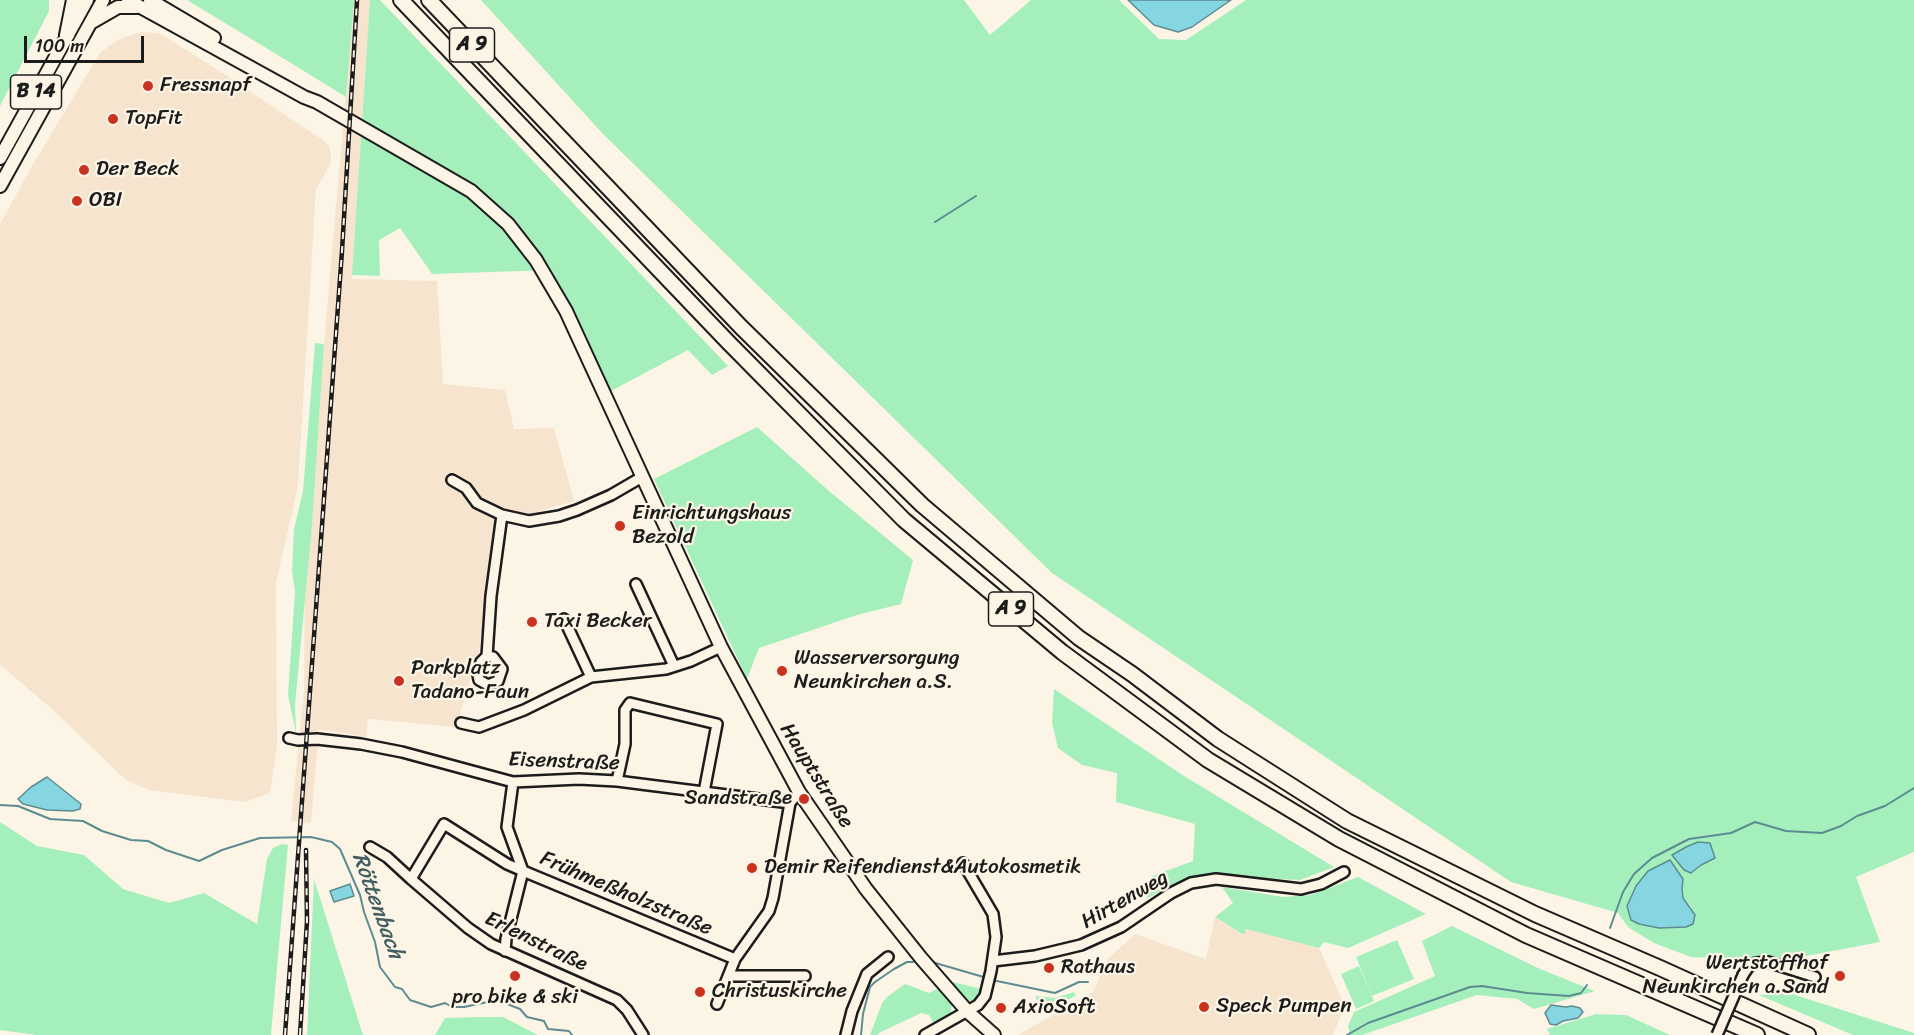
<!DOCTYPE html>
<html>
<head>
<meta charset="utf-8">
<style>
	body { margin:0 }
	#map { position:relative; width:1914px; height:1035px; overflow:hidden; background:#fcf5e5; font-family:Sriracha,sans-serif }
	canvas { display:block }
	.scale { position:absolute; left:24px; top:36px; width:120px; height:27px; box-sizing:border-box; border:3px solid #1c1c1c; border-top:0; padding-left:8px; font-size:18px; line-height:21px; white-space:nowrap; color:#1c1c1c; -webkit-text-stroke:4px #fcf5e5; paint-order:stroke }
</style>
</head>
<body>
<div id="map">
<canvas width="1914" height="1035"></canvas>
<div class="scale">100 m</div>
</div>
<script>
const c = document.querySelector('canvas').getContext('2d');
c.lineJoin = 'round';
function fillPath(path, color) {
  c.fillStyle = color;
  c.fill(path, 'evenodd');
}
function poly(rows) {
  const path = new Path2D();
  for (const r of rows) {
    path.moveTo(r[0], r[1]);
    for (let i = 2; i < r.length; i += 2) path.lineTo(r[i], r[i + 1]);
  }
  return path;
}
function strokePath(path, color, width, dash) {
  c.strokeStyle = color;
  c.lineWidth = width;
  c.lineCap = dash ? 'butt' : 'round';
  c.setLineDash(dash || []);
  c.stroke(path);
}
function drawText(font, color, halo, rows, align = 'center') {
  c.font = font + ' Sriracha,sans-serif';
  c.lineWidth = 4.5;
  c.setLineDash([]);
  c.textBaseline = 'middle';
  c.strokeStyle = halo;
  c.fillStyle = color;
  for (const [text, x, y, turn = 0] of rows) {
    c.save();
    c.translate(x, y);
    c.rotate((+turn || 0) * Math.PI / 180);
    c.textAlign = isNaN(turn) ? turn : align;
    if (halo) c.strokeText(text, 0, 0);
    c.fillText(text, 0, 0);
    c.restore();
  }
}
const built = poly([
	[354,0,370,0,352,279,437,281,443,384,505,390,514,429,554,428,574,501,496,524,479,650,456,727,368,719,366,737,319,729,311,823,291,821,304,692,305,593,312,526,324,344],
	[141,32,158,33,164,36,221,72,323,140,329,147,331,153,331,161,326,172,316,189,298,486,276,583,277,746,270,793,245,802,149,790,126,780,51,708,0,665,0,224,32,166,100,53,119,39],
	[1215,917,1243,935,1246,929,1319,948,1345,1006,1333,1035,1018,1035,1093,992,1108,959,1135,934,1206,959]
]);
const green = poly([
	[0,0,49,0,49,11,0,106],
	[187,0,354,0,346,97,281,57],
	[370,0,380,0,728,366,712,375,688,350,611,391,549,270,432,274,400,228,379,240,380,276,352,275],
	[481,0,964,0,990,35,1031,0,1119,0,1159,39,1186,40,1246,0,1914,0,1914,852,1856,877,1880,942,1785,960,1691,957,1654,943,1628,927,1618,913,1511,882,1052,573,602,133],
	[1698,843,1710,843,1715,858,1701,865,1692,873,1673,855,1686,847],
	[1683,879,1682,889,1683,898,1692,908,1660,928,1647,924],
	[315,343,324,344,312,526,295,705,296,733,288,695,295,592,292,571,294,529,303,491],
	[757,427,829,491,913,560,901,604,857,615,759,648,747,679,654,479],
	[1054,689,1184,776,1334,867,1300,880,1207,876,1172,885,1146,899,1152,876,1193,861,1195,824,1116,802,1117,773,1082,765,1058,748,1052,722],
	[0,822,37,846,84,855,123,889,169,903,204,893,257,924,267,859,273,848,282,844,288,845,271,1035,36,1035,0,1030],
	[1358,877,1426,914,1348,948,1324,942,1319,948,1246,929,1244,935,1215,917,1233,903,1222,887,1283,897,1311,895],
	[314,879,363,1035,307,1035],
	[1452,926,1540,969,1595,991,1534,1009,1517,999,1477,995,1362,1035,1350,1035,1348,1026,1354,1012,1435,976,1422,941],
	[1397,940,1414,979,1372,996,1356,957],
	[1359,966,1374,1001,1356,1009,1341,974],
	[948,981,982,989,974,1000,969,1001],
	[905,984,929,993,939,988,952,1005,951,1012,944,1018,933,1022,929,1015,921,1013,879,1033,878,1035,870,1035,882,1003,887,997],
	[1074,992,1076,996,1056,1005,1041,1004,1036,999,1036,996,1055,998],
	[1789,993,1914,1033,1914,1035,1853,1035,1759,995],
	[1596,1014,1626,1015,1670,1035,1550,1035,1547,1029],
	[481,1017,503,1017,538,1035,435,1035,445,1018]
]);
const water = poly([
	[1128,0,1231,0,1192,27,1178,32,1154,25,1128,0],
	[47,777,81,804,80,809,73,811,47,810,23,804,18,799,31,787,47,777],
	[1698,842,1710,843,1715,858,1701,865,1691,873,1684,870,1672,855,1686,847,1698,842],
	[1670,860,1683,879,1682,889,1683,898,1695,915,1693,924,1686,927,1659,928,1639,924,1631,920,1627,906,1636,886,1648,871,1670,860],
	[350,884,354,896,334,902,330,891,350,884],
	[1551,1005,1566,1007,1572,1006,1580,1008,1583,1012,1578,1018,1563,1021,1556,1025,1550,1024,1545,1013,1551,1005]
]);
const stream = poly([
	[935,222,976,196],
	[0,805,18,806,50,819,83,821,102,831,131,840,148,841,166,850,199,861,222,850,260,838,311,837,332,842,340,849,360,895,364,912,375,942,380,967,395,987,402,989,410,1000,431,1007,445,1003,452,1007,464,1007,497,1000,520,1009,527,1017,544,1021,548,1029,569,1031,572,1035],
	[1610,928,1623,892,1634,874,1652,858,1689,839,1731,833,1755,822,1786,831,1822,833,1841,826,1857,816,1885,806,1914,788],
	[932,962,987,978],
	[992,980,1055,993,1079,982,1088,982],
	[861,1035,863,1014,870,987,875,982,894,969,907,962,913,962],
	[1347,1035,1368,1023,1470,987,1482,986,1527,993,1569,996,1581,993,1587,985]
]);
const minor = poly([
	[452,480,466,488,477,503,502,515,529,521,559,516,577,510,611,495,642,477],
	[636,584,674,666],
	[564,619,591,677],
	[487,656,493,657,502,669,498,681,488,685,479,680,478,675,481,662,487,656,491,596,502,515],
	[461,723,479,727,524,710,591,677,666,669,691,661,721,647],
	[289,738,298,740,317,739,361,744,402,752,513,782,579,779,617,781,790,803,799,792],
	[617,781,625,744,625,710,630,703,717,724,704,792],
	[513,782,507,827,523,871,735,959],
	[370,847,387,857,411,879],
	[505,951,506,939,523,871,507,864,444,824,411,879,468,928,491,944,617,1000,627,1010,643,1035],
	[993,961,1035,956,1081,945,1121,927,1171,893,1191,883,1216,879,1301,889,1321,884,1344,872],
	[1743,975,1749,966,1756,963,1768,962,1815,977],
	[729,976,805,976],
	[717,1004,735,959,769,911,773,898,790,803],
	[846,1035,852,1011,867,974,888,957],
	[925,1035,978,1005,985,996,991,971,996,937,993,914,963,863]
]);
const major = poly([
	[128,0,304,97,317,102,471,191,508,224,536,260,566,311,721,647,799,792,866,889,921,958,968,1012,994,1035],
	[150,0,214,38],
	[92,22,118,7,137,7],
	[0,158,87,0],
	[0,186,103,0]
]);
const highway = poly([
	[401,0,728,342,904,520,1062,652,1208,760,1339,839,1526,935,1757,1035],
	[429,0,741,327,922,505,1079,638,1132,674,1218,739,1347,821,1535,914,1660,968,1808,1035],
	[67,35,74,0]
]);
const rail = poly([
	[285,1035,342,251,357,0],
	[300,1035,307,921,306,850]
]);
const minorBridge = poly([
	[1717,1035,1743,975]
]);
const markers = [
	[148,86,6,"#c8321e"],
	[113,119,6,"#c8321e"],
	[84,170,6,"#c8321e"],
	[77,201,6,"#c8321e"],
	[620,526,6,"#c8321e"],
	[532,622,6,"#c8321e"],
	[782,671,6,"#c8321e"],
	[399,681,6,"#c8321e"],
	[804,799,6,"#c8321e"],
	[752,868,6,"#c8321e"],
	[1049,968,6,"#c8321e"],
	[515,976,6,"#c8321e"],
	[1840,976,6,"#c8321e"],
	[700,992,6,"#c8321e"],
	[1204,1007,6,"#c8321e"],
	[1001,1008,6,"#c8321e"]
];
const shields = [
	[472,45,45],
	[36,92,51],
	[1011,609,45]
];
const shieldNames = [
	["A 9",472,45],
	["B 14",36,92],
	["A 9",1011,609]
];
const poiNames = [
	["Fressnapf",160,86],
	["TopFit",125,119],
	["Der Beck",96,170],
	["OBI",89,201],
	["Einrichtungshaus",632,514],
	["Bezold",632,538],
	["Taxi Becker",544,622],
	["Wasserversorgung",794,659],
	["Neunkirchen a.S.",794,683],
	["Parkplatz",411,669],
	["Tadano-Faun",411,693],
	["Sandstraße",792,799,"right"],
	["Demir Reifendienst&Autokosmetik",764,868],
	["Wertstoffhof",1828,964,"right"],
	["Neunkirchen a.Sand",1828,988,"right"],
	["Rathaus",1061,968],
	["Christuskirche",712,992],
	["pro bike & ski",515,998,"center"],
	["Speck Pumpen",1216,1007],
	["AxioSoft",1013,1008]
];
const streetNames = [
	["Eisenstraße",564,762,2],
	["Hauptstraße",816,776,58],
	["Frühmeßholzstraße",626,894,23],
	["Hirtenweg",1125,900,-30],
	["Erlenstraße",536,942,26]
];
const waterNames = [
	["Röttenbach",377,906,70]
];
fillPath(built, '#f6e4ce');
fillPath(green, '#a5efbd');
fillPath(water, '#86d6e1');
strokePath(water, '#5c8c92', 1.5);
strokePath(stream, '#5c8c92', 2);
strokePath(minor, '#1c1c1c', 14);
strokePath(major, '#1c1c1c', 16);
strokePath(highway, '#1c1c1c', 18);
strokePath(minor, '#fcf5e5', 9);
strokePath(major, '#fcf5e5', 12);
strokePath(highway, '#fcf5e5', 14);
strokePath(rail, '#1c1c1c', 4.5);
strokePath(rail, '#fcf5e5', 2, [7]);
strokePath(minorBridge, '#1c1c1c', 14, []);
strokePath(minorBridge, '#fcf5e5', 9);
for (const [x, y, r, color] of markers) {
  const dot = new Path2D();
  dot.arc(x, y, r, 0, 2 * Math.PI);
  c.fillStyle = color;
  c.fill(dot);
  strokePath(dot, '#fcf5e5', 2);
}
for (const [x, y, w] of shields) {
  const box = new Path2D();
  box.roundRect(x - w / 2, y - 17, w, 34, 4.5);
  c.fillStyle = '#fcf5e5';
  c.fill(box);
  strokePath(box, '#1c1c1c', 1.5);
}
drawText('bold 20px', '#1c1c1c', null, shieldNames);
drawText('21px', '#1c1c1c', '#fcf5e5', poiNames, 'left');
drawText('21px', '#1c1c1c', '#fcf5e5', streetNames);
drawText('italic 22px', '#415d61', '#fcf5e5', waterNames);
</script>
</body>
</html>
